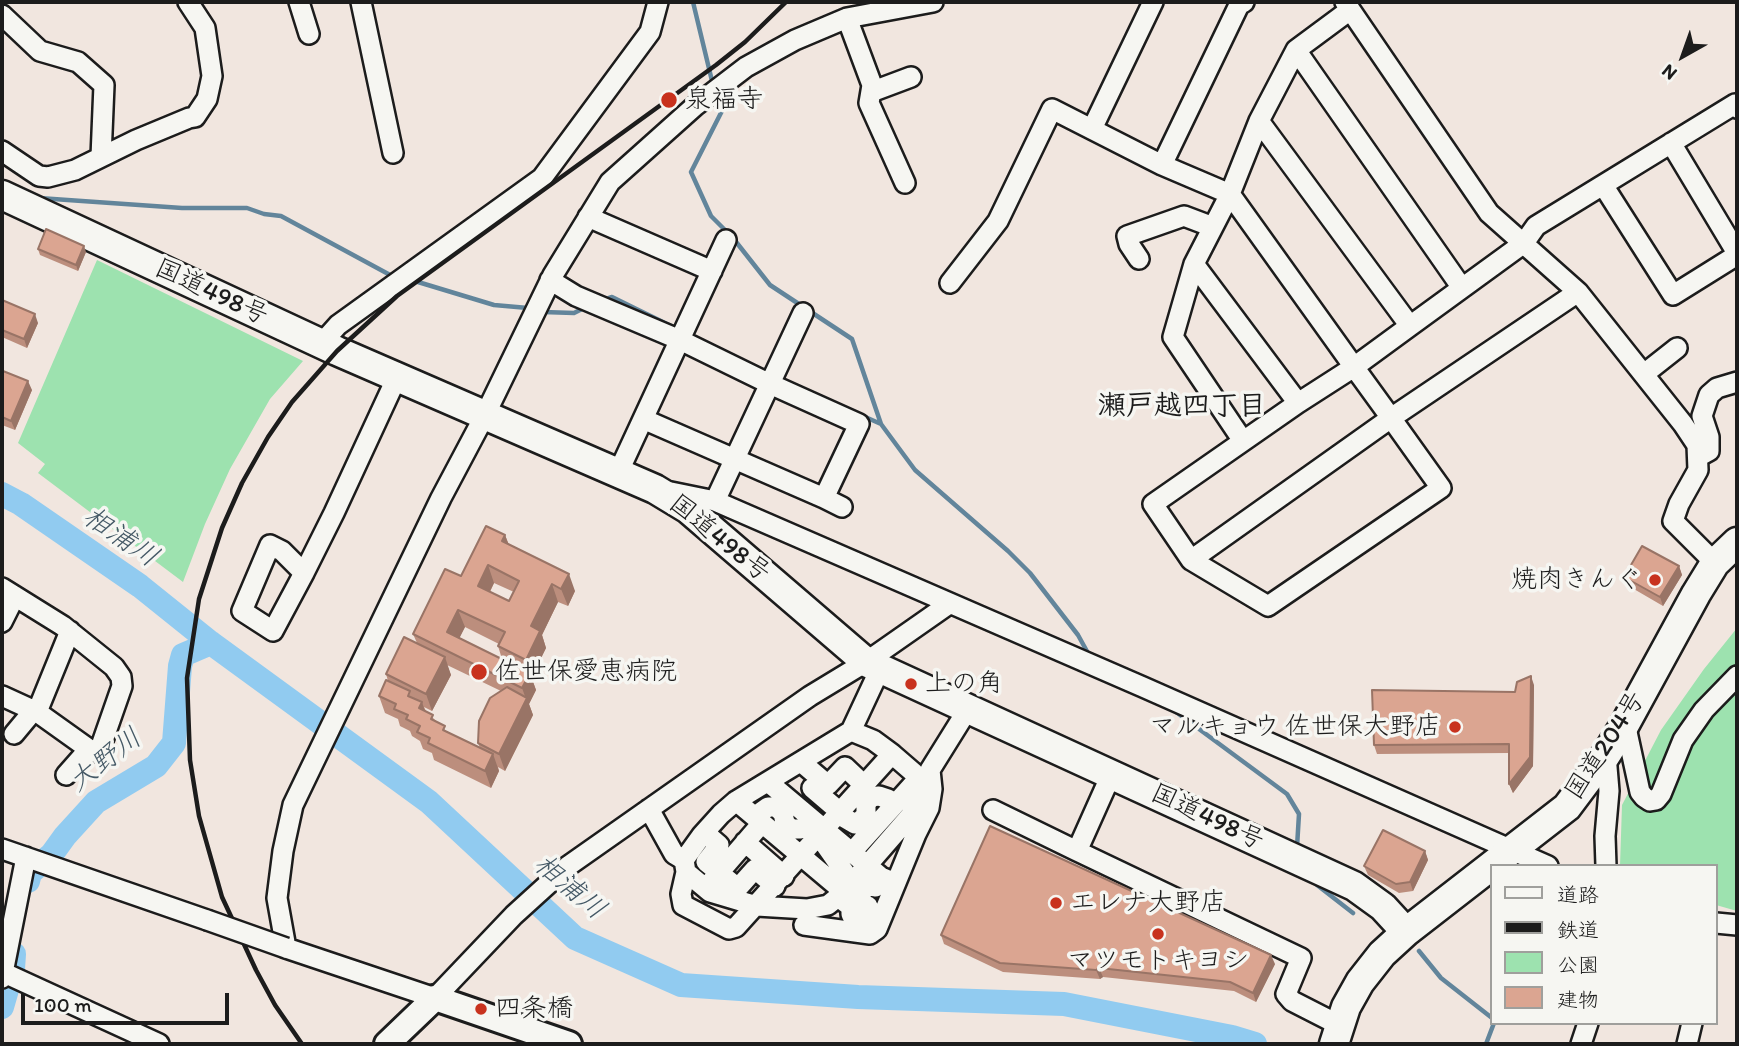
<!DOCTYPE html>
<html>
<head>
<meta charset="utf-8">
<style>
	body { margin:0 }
	#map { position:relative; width:1739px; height:1046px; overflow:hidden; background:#f1e6df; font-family:Itim,"Klee One",sans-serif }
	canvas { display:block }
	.frame { position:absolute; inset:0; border:4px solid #1c1c1c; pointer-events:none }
	.legend { position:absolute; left:1490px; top:864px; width:228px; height:161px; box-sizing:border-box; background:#f6f6f2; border:2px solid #9f9f9c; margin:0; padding:9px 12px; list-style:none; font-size:21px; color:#1c1c1c }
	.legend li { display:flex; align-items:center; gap:14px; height:35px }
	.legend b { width:35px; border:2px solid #9f9f9c }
	.north { position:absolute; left:1648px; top:21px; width:70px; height:70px; -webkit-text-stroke:5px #f6f6f2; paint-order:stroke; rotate:220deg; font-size:19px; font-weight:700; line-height:28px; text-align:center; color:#1c1c1c }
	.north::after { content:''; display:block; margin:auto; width:24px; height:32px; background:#1c1c1c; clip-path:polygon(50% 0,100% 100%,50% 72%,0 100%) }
	.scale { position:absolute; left:21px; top:993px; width:208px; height:32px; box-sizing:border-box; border:4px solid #1c1c1c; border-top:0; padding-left:9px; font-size:21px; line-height:24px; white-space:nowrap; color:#1c1c1c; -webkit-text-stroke:5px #f6f6f2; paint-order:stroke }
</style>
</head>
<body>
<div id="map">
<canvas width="1739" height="1046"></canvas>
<div class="frame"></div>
<ul class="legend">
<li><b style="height:9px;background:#f6f6f2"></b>道路</li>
<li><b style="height:9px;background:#1c1c1c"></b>鉄道</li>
<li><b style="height:19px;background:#9de2af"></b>公園</li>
<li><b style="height:19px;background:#dba591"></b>建物</li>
</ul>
<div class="north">N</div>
<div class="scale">100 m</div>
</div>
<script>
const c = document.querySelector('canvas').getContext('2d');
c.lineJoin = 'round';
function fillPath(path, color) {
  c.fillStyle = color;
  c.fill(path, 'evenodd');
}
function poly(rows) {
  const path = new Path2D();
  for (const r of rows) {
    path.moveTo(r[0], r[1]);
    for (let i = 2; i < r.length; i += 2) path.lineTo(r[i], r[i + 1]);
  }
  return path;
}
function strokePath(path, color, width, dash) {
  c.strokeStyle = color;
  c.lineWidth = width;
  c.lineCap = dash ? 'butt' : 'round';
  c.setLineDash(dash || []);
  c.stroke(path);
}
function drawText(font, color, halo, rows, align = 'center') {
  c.font = font + ' Itim,"Klee One",sans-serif';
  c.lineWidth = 7;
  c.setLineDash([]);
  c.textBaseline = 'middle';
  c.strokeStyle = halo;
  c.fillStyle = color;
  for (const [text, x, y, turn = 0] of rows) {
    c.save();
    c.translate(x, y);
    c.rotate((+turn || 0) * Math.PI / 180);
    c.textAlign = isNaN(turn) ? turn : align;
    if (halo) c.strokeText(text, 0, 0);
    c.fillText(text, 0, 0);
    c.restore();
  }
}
const green = poly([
	[97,260,303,361,270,399,230,469,205,524,183,582,38,473,45,464,18,443],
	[1737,628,1737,911,1716,905,1716,866,1620,866,1622,805,1661,730,1704,669]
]);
const stream = poly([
	[693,2,712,81,715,85],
	[720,93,726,103,691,172,711,216,733,238,770,285,852,339,881,424,915,470,1008,551,1030,573,1078,635,1089,655],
	[39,198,182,208,247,208,264,214,281,216,392,276],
	[418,282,494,305,528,308],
	[609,298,612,297,671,326],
	[543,312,574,313,582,309],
	[863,416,881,424],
	[1176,712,1287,794,1299,814,1297,847],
	[1317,885,1353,913],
	[1419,951,1441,978,1492,1018],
	[1486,1044,1494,1023]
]);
const river = poly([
	[2,494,21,504,140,586,211,643,429,802,575,938,681,985,858,997,1064,1004,1232,1037,1255,1044],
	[28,881,30,873,52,854,65,836,96,802,156,766,174,743,180,666,183,655,211,643],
	[2,1007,13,969,14,954]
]);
const minor = poly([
	[299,2,309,34],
	[361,2,393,153],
	[933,2,847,18,795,40,746,67,695,106,610,182,553,275,485,415,441,498,293,805,283,851,277,898,286,948,435,998,514,915,568,866,810,696,866,662,949,604],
	[1345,2,1489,213,1578,292,1683,424,1697,445,1698,470,1679,504,1673,521,1715,563],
	[2,15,40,51,78,62,104,85,101,157],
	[847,18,872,85,869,103,905,183],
	[1296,50,1462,288],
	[871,92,911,77],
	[1259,121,1410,326],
	[1092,129,1153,2],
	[1671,143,1737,253],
	[2,151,39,176,48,177,75,170,136,140,189,118,195,117,207,99,212,76,205,28,188,2],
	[1162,165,1239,5,1244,2],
	[1603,185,1673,295,1737,255],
	[588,217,712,271],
	[1139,259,1129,244,1127,236,1184,216,1213,227],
	[1194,264,1298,403],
	[550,280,576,296,680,340,770,384,859,424,824,498],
	[950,283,998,221,1052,109,1162,165,1230,194,1354,367,1391,418,1441,488,1268,606,1191,560,1153,504,1298,403,1354,367,1410,326,1524,243,1536,226,1735,104,1737,108],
	[321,344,338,325,542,178,650,32,658,2],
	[1644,374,1677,348],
	[643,419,824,498,842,507],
	[1243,441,1173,337,1194,264,1230,194,1259,121,1296,50,1350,10],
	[1698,457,1709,451,1709,437,1702,416,1709,395,1717,388,1737,382],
	[618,473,726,240],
	[671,492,715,501,1143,687,1548,866],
	[715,501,803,313],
	[1191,560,1391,418,1578,292],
	[304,573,282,551,270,545,242,611,273,631,304,573,334,513,397,377],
	[2,588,63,626,114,667,121,677,122,686,100,749,93,752,37,712,2,696],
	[2,622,15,596],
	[37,712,70,631],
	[1624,726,1627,732,1640,792,1644,797,1650,801,1656,800,1661,794,1683,740,1704,710,1737,676],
	[851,731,873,740,892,754,914,773,918,786,917,799,911,815,844,892,828,905,807,909,757,906,710,892,686,872,684,860,702,835,721,814,736,801,851,731],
	[851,731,880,669],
	[14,734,34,710],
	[1606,755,1609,791,1605,836,1606,866],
	[801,762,828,785,845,767,864,785],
	[66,775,89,749],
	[1111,775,1077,851,1301,958,1286,994,1292,1001,1339,1025],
	[768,782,881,877,888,880],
	[812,788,840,812],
	[736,801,844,892],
	[649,809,674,854,684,860],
	[993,810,1077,851],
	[838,814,855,824,860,821,866,815,866,804,871,797,879,796,888,799,893,806],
	[756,818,761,812,768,807,776,807,783,813,785,823,791,829,801,829,812,819],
	[705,833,719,845,706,862,738,888,755,869,775,886],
	[819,836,852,883],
	[745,842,784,876],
	[2,849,207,920],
	[852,852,916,781],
	[686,872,681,894,683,905,729,929,736,927,892,754],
	[711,882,762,823],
	[838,897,851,907,851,914,854,920,860,923,867,919,870,913,868,906],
	[862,903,860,895,863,890,869,886,875,887,881,877],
	[1716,923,1737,925],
	[804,925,870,934,877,929,916,834,929,808,932,789,930,770,968,709],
	[2,972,159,1044],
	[2,978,26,857],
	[1581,1044,1588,1023],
	[1687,1044,1692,1023]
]);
const major = poly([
	[387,1044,435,998,569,1044]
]);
const highway = poly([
	[2,195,337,351,655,489,688,509,866,662,1354,886,1383,907,1406,932],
	[1334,1044,1346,1007,1360,982,1382,954,1406,932,1567,807,1606,755,1624,726,1696,594,1715,563,1737,542]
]);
const rail = poly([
	[302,1044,275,1005,256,970,222,897,199,816,190,760,187,678,199,599,222,528,242,483,268,437,292,402,337,351,397,296,716,65,745,42,786,2]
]);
const minorBridge = poly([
	[207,920,286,948]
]);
const wall = poly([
	[38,249,86,252,78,271,40,255],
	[2,300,38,323,27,348,2,337],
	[2,374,32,390,15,430,2,425],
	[505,535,509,545,575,591,568,606,558,602,542,635,546,648,531,677,536,690,529,704,533,715,505,771,498,767,499,771,491,788,434,760,432,753,423,749,420,741,412,736,410,731,400,726,398,719,385,713,379,696,388,681,386,674,417,643,413,634,461,576],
	[494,583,514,592,509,601,490,592],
	[465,627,499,644,498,646,502,659,459,638],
	[447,665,501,691,478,743,480,748,447,732,426,711,424,707,432,711,451,675],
	[1679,566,1682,575,1663,606,1627,585,1624,577],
	[1534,685,1533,766,1513,793,1509,784,1509,753,1377,754,1374,745],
	[1425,851,1428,860,1413,891,1399,893,1368,875,1364,866],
	[941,935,1275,964,1256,1002,1234,991,1103,977,1100,979,1003,972,944,944]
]);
const shadedWall = poly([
	[84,246,86,252,78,271,76,265],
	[35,314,38,323,27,348,24,339],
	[28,381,32,390,15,430,11,421],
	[505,535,512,553,502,541],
	[488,565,494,583,484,603,478,586],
	[1679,566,1682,575,1663,606,1660,597],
	[569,574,575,591,568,606,561,589],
	[552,584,558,602,542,635,546,648,532,677,526,660,531,626],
	[458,610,465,627,454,649,447,632],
	[445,657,451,675,432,711,426,694],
	[530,673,536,690,529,704,533,715,505,771,499,754,526,699,522,688],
	[1531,676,1534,685,1533,766,1513,793,1509,784],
	[422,702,428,720,419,708],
	[493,754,499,771,491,788,485,771],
	[1425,851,1428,860,1413,891,1410,882],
	[1271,955,1275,964,1256,1002,1253,993],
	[1099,968,1103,977,1100,979,1096,970]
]);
const building = poly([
	[46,229,84,246,76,265,38,249,46,229],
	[2,300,35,314,24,339,2,330,2,300],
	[3,371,28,381,11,421,2,417,2,374,3,371],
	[486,526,505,535,502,541,569,574,561,589,552,584,531,626,540,631,526,660,498,646,505,632,458,610,447,632,530,673,522,688,413,634,445,569,461,576,486,526],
	[488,565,519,581,509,601,478,586,488,565],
	[1642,546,1679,566,1660,597,1624,577,1642,546],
	[404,637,445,657,426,694,386,674,404,637],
	[1531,676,1530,757,1509,784,1509,744,1374,745,1372,690,1515,692,1517,682,1531,676],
	[386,680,410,691,408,696,422,702,419,708,433,715,431,719,445,726,443,730,493,754,485,771,428,743,430,738,417,732,420,726,406,719,408,715,394,709,396,704,379,696,386,680],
	[507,687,527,698,499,754,478,743,479,721,490,698,507,687],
	[990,826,1271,955,1253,993,1230,982,1099,968,1096,970,1000,963,941,935,990,826],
	[1383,830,1425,851,1410,882,1396,884,1364,866,1383,830]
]);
const markers = [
	[669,100,9,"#c8321e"],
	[1655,580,7,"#c8321e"],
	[479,672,9,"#c8321e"],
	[911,684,7,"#c8321e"],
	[1455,727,7,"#c8321e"],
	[1056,903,7,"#c8321e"],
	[1158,934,7,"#c8321e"],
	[481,1009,7,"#c8321e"]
];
const poiNames = [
	["泉福寺",685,100],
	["焼肉きんぐ",1641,580,"right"],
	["佐世保愛恵病院",495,672],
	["上の角",925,684],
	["マルキョウ 佐世保大野店",1441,727,"right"],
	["エレナ大野店",1070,903],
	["マツモトキヨシ",1158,961,"center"],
	["四条橋",495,1009]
];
const streetNames = [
	["国道498号",211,293,25],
	["国道498号",719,539,39],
	["国道204号",1606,746,-57],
	["国道498号",1207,818,25]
];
const neighbourhoodNames = [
	["瀬戸越四丁目",1182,407]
];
const waterNames = [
	["相浦川",120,538,34],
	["大野川",106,761,-38],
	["相浦川",569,888,40]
];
fillPath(green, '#9de2af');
strokePath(stream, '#62859b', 4.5);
strokePath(river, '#91cbf0', 24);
strokePath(minor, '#1c1c1c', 24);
strokePath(major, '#1c1c1c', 30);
strokePath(highway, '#1c1c1c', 33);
strokePath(minor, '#f6f6f2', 19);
strokePath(major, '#f6f6f2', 24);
strokePath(highway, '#f6f6f2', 28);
strokePath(rail, '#1c1c1c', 4.5);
strokePath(minorBridge, '#1c1c1c', 24, []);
strokePath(minorBridge, '#f6f6f2', 19);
fillPath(wall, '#bc8e7d');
fillPath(shadedWall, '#997466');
fillPath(building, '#dba591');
strokePath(building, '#997466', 2);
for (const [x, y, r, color] of markers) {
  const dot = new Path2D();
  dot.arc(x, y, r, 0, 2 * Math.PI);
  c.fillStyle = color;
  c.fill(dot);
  strokePath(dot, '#f6f6f2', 2.5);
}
drawText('26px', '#1c1c1c', '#f6f6f2', poiNames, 'left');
drawText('26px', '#1c1c1c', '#f6f6f2', streetNames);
drawText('bold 28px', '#1c1c1c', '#f6f6f2', neighbourhoodNames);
drawText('italic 28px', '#455966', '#f6f6f2', waterNames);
</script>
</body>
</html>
